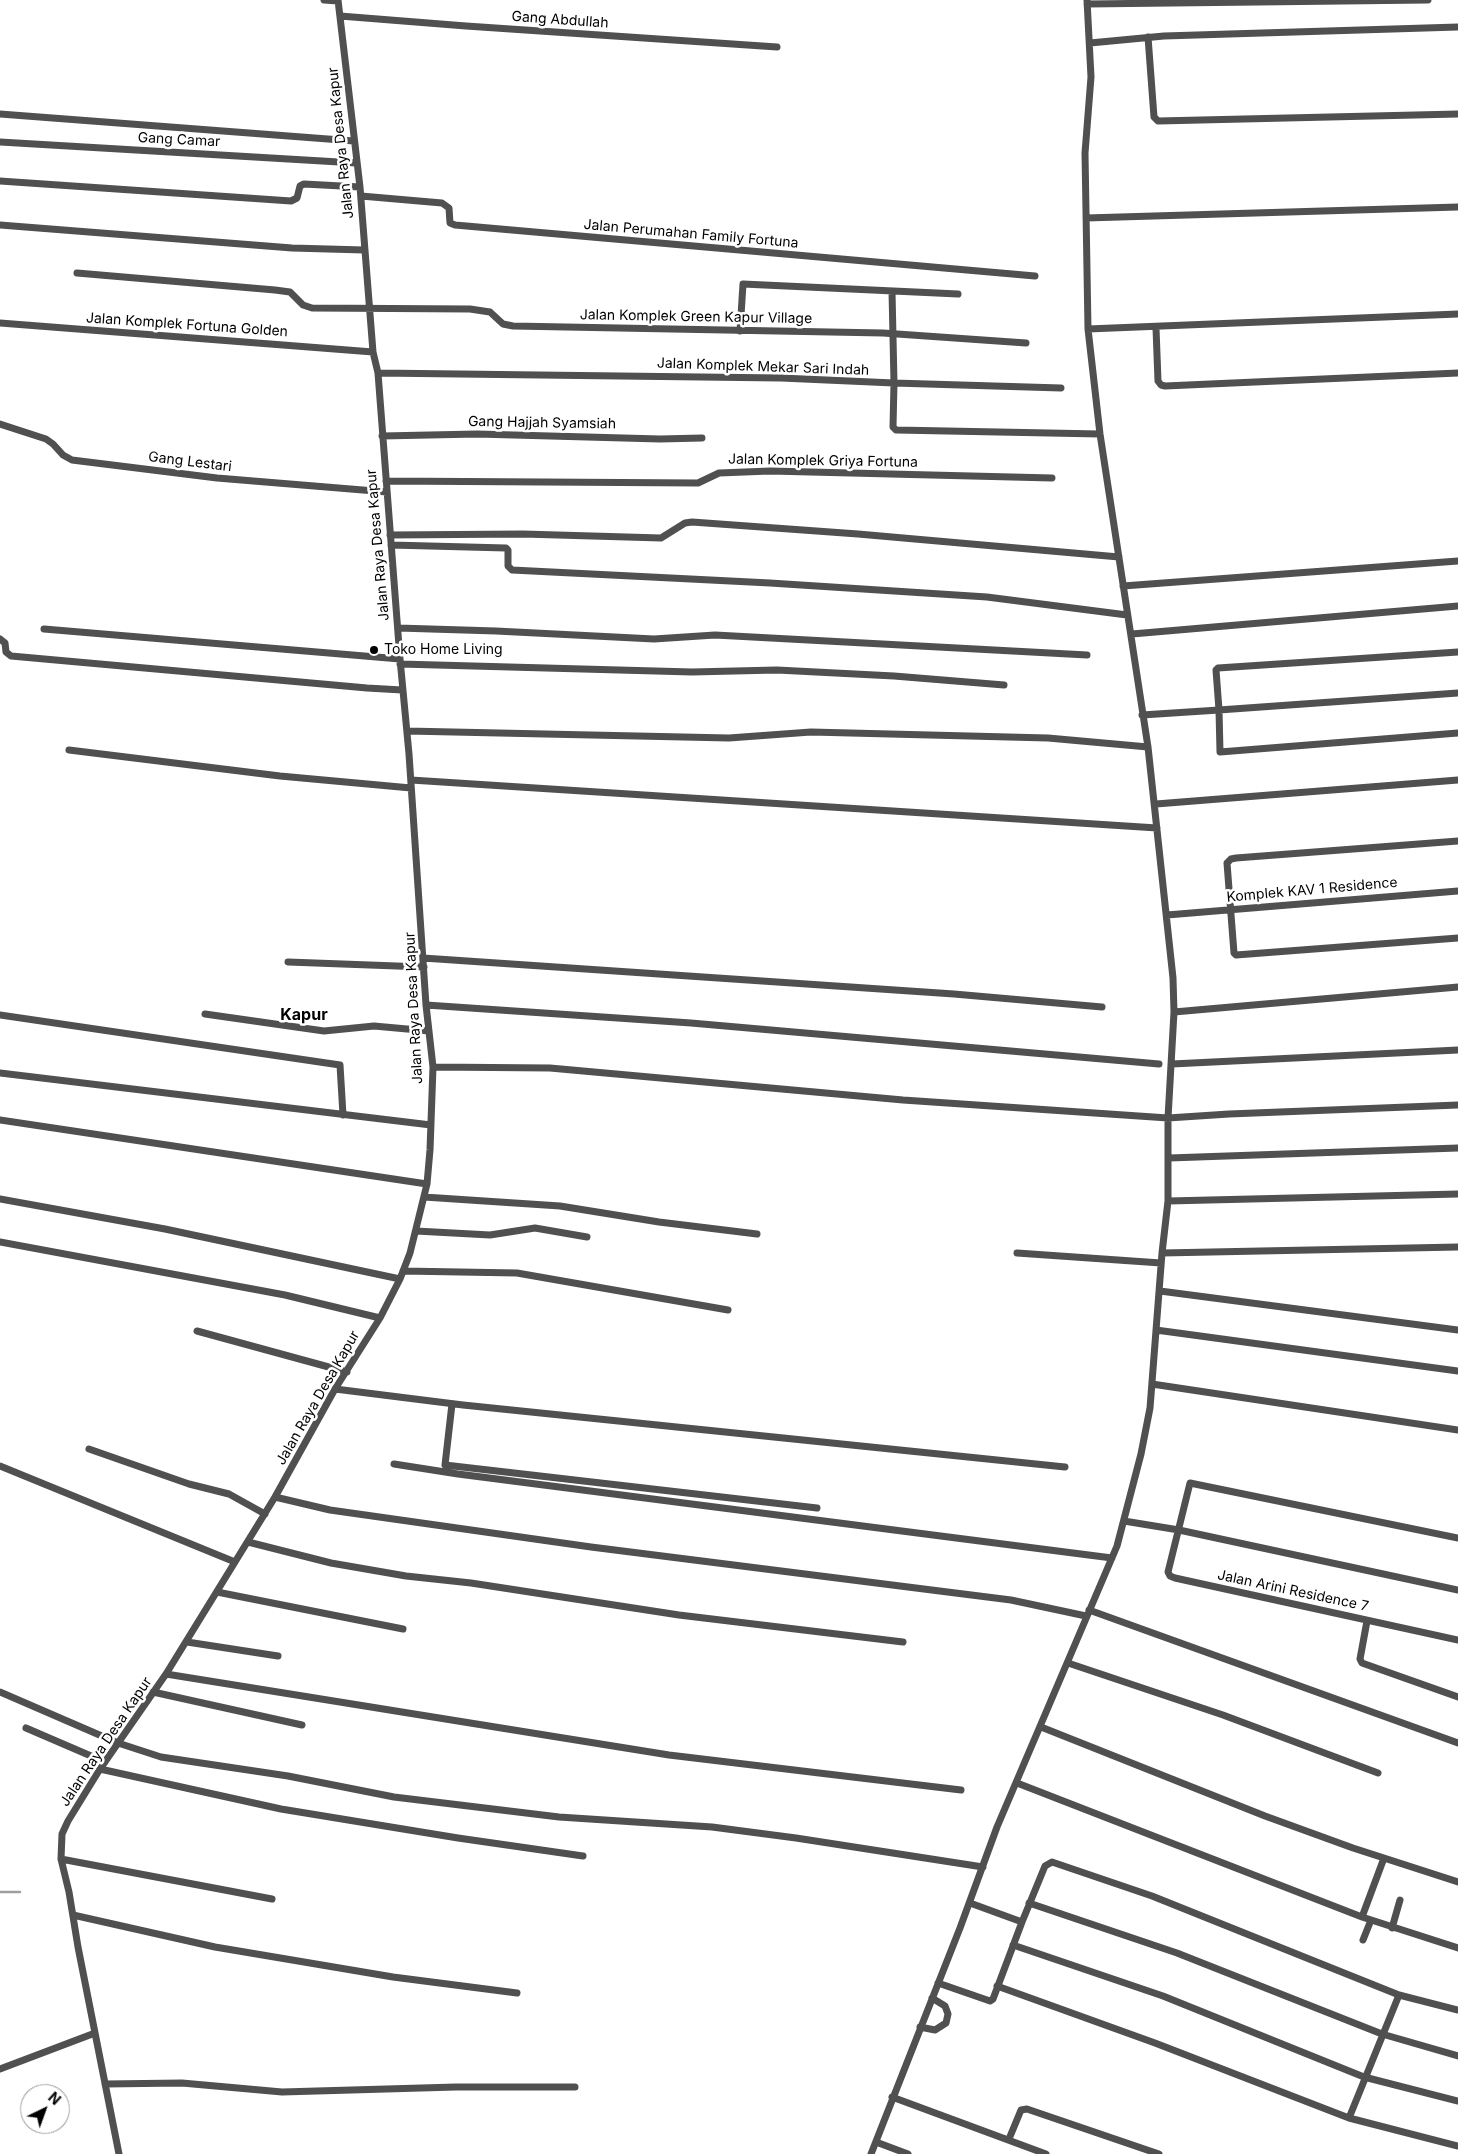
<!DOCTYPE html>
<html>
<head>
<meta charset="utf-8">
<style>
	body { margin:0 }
	#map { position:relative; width:1458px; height:2154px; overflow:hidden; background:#fff; font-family:Inter,sans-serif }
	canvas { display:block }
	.north { position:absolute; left:20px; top:2084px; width:50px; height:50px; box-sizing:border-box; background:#fff; border:1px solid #999; border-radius:50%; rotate:42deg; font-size:14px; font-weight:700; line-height:20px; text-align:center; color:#000 }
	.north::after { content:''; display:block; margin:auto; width:18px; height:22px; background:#000; clip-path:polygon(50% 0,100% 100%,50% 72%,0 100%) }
</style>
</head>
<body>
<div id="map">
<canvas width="1458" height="2154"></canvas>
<div class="north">N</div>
</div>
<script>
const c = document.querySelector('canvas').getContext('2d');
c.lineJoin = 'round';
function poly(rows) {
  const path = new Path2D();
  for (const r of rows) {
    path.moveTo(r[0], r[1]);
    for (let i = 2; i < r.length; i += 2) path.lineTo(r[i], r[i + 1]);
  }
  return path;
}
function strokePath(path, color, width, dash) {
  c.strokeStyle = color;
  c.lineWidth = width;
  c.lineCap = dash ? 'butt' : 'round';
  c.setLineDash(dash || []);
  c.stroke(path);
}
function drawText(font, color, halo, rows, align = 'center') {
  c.font = font + ' Inter,sans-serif';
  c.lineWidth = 5;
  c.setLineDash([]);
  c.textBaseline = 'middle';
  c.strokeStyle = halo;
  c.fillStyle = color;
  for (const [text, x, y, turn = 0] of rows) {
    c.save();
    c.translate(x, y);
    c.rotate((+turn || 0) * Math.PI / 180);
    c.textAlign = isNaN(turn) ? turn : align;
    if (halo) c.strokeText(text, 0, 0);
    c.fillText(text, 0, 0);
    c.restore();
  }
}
const stream = poly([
	[0,1892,20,1892]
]);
const street = poly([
	[324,0,338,1],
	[1087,4,1428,0],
	[340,16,466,26,777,47],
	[1148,37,1154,117,1158,121,1458,114],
	[1090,43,1164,36,1458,27],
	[0,114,354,141],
	[0,142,356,163],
	[0,181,291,201,297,198,300,186,304,184,360,187],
	[361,196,442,203,449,208,450,223,455,225,1035,276],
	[1086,218,1458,207],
	[0,225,292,248,364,250],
	[77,273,275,290,290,292,303,305,312,308,470,309,490,312,503,324,513,326,883,333,1026,343],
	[892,291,894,383,1061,388],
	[0,323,373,352],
	[1156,328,1158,381,1161,385,1165,386,1458,373],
	[1088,329,1458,314],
	[740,331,743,284,958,294],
	[378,373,781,378,894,383,893,427,896,430,1100,434],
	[0,424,46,439,53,444,63,455,72,460,217,478,387,492],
	[382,436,477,434,660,439,702,438],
	[386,481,698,483,719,473,770,471,1052,478],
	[390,535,523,534,661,538,685,523,692,522,858,534,1119,557],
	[391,545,506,548,508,550,508,566,512,570,770,583,987,597,1127,615],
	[1123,586,1458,561],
	[398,628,496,631,654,639,715,635,1087,655],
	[44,629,400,659],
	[1132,634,1458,606],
	[0,639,5,643,6,652,11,656,367,688,402,690],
	[400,664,692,672,777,670,894,676,1004,685],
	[1458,693,1219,710,1220,752,1458,733],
	[1142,715,1219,710,1216,670,1218,668,1458,652],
	[407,731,729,738,811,732,1048,738,1148,747],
	[69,750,280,776,411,788],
	[411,780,1157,828],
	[1156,804,1458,780],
	[1458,841,1236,858,1231,859,1227,863,1234,953,1236,955,1458,938],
	[1167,915,1458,891],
	[423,958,954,994,1102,1007],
	[288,962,424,967],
	[426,1005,691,1023,1159,1064],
	[1174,1012,1458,987],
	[205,1014,324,1031,374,1026,429,1031],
	[0,1015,340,1065,343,1115],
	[1172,1064,1458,1050],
	[433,1067,550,1068,903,1100,1168,1118,1229,1114,1458,1105],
	[0,1073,431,1125],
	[0,1120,427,1184],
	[1169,1158,1458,1148],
	[424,1197,560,1206,659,1222,757,1234],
	[0,1199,165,1229,400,1279],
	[1168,1201,1458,1194],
	[416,1231,490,1235,535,1228,587,1237],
	[0,1242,285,1295,380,1318],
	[1017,1253,1161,1263],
	[1162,1253,1458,1247],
	[403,1271,517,1273,728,1310],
	[1160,1291,1458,1330],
	[1156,1330,1458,1371],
	[197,1331,347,1372],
	[1152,1384,1458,1430],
	[335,1389,463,1405,1065,1467],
	[452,1404,445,1465,817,1508],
	[89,1449,189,1484,229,1494,265,1514],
	[394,1464,458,1474,1112,1558],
	[0,1466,235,1562],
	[275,1497,330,1510,591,1547,1011,1600,1086,1616],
	[1124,1521,1179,1530,1458,1590],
	[1458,1538,1190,1483,1168,1572,1170,1576,1175,1578,1458,1640],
	[248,1542,331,1563,406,1576,471,1583,679,1615,903,1642],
	[217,1592,403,1629],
	[1089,1610,1458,1743],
	[1367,1621,1360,1659,1362,1663,1458,1697],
	[187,1642,278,1656],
	[1068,1663,1223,1715,1378,1773],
	[166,1674,669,1755,961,1790],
	[0,1692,118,1743,161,1757,288,1776,394,1797,559,1817,712,1827,796,1838,983,1867],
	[153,1692,302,1725],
	[1041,1727,1265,1816,1353,1848,1458,1882],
	[26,1728,105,1762],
	[100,1769,281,1809,458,1838,583,1856],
	[1017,1783,1362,1917,1458,1948],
	[61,1859,272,1899],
	[1029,1903,1177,1953,1382,2034,1458,2056],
	[73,1915,215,1947,393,1977,517,1993],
	[1362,1917,1384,1858],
	[1022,1922,1045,1866,1052,1862,1152,1896,1399,1995,1458,2010],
	[1392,1928,1400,1900],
	[1363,1940,1371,1920],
	[1013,1945,1163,1996,1364,2077,1458,2101],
	[938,1983,990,2001,993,1999,1022,1922,970,1903],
	[997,1986,1155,2043,1349,2118,1458,2146],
	[920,2027,935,2030,946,2023,948,2014,945,2006,932,1998],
	[0,2069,95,2033],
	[105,2084,182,2083,282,2092,456,2087,575,2087],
	[892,2097,1046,2154],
	[1349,2118,1399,1995],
	[1009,2139,1021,2110,1027,2109,1159,2154],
	[876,2142,908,2154],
	[119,2154,78,1947,69,1892,61,1859,62,1834,68,1821,100,1769,166,1674,235,1562,275,1497,335,1389,380,1318,400,1279,410,1253,427,1184,430,1150,433,1067,426,1005,409,754,400,659,378,373,373,352,360,187,338,0],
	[871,2154,960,1928,997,1827,1117,1546,1141,1454,1150,1408,1162,1253,1168,1201,1168,1118,1174,1012,1173,978,1148,747,1100,434,1088,329,1085,153,1091,77,1087,0]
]);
const markers = [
	[374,650,5,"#000"]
];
const streetNames = [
	["Gang Abdullah",560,20,4],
	["Gang Camar",179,140,3],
	["Jalan Raya Desa Kapur",341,143,-96],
	["Jalan Perumahan Family Fortuna",691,234,5],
	["Jalan Komplek Green Kapur Village",696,317,1],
	["Jalan Komplek Fortuna Golden",187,325,4],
	["Jalan Komplek Mekar Sari Indah",763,367,2],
	["Gang Hajjah Syamsiah",542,423,1],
	["Jalan Komplek Griya Fortuna",823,461,1],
	["Gang Lestari",190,462,7],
	["Jalan Raya Desa Kapur",378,545,-95],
	["Komplek KAV 1 Residence",1312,890,-5],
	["Jalan Raya Desa Kapur",414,1008,-93],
	["Jalan Raya Desa Kapur",318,1398,-60],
	["Jalan Arini Residence 7",1293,1591,12],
	["Jalan Raya Desa Kapur",106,1742,-56]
];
const poiNames = [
	["Toko Home Living",384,650]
];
const quarterNames = [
	["Kapur",304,1015]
];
strokePath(stream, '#9e9e9e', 2.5);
strokePath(street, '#505050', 7);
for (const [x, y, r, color] of markers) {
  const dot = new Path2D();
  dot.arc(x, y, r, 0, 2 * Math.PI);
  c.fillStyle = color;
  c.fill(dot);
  strokePath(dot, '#fff', 2);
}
drawText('14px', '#000', '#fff', streetNames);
drawText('14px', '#000', '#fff', poiNames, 'left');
drawText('bold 16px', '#000', '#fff', quarterNames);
</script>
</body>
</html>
